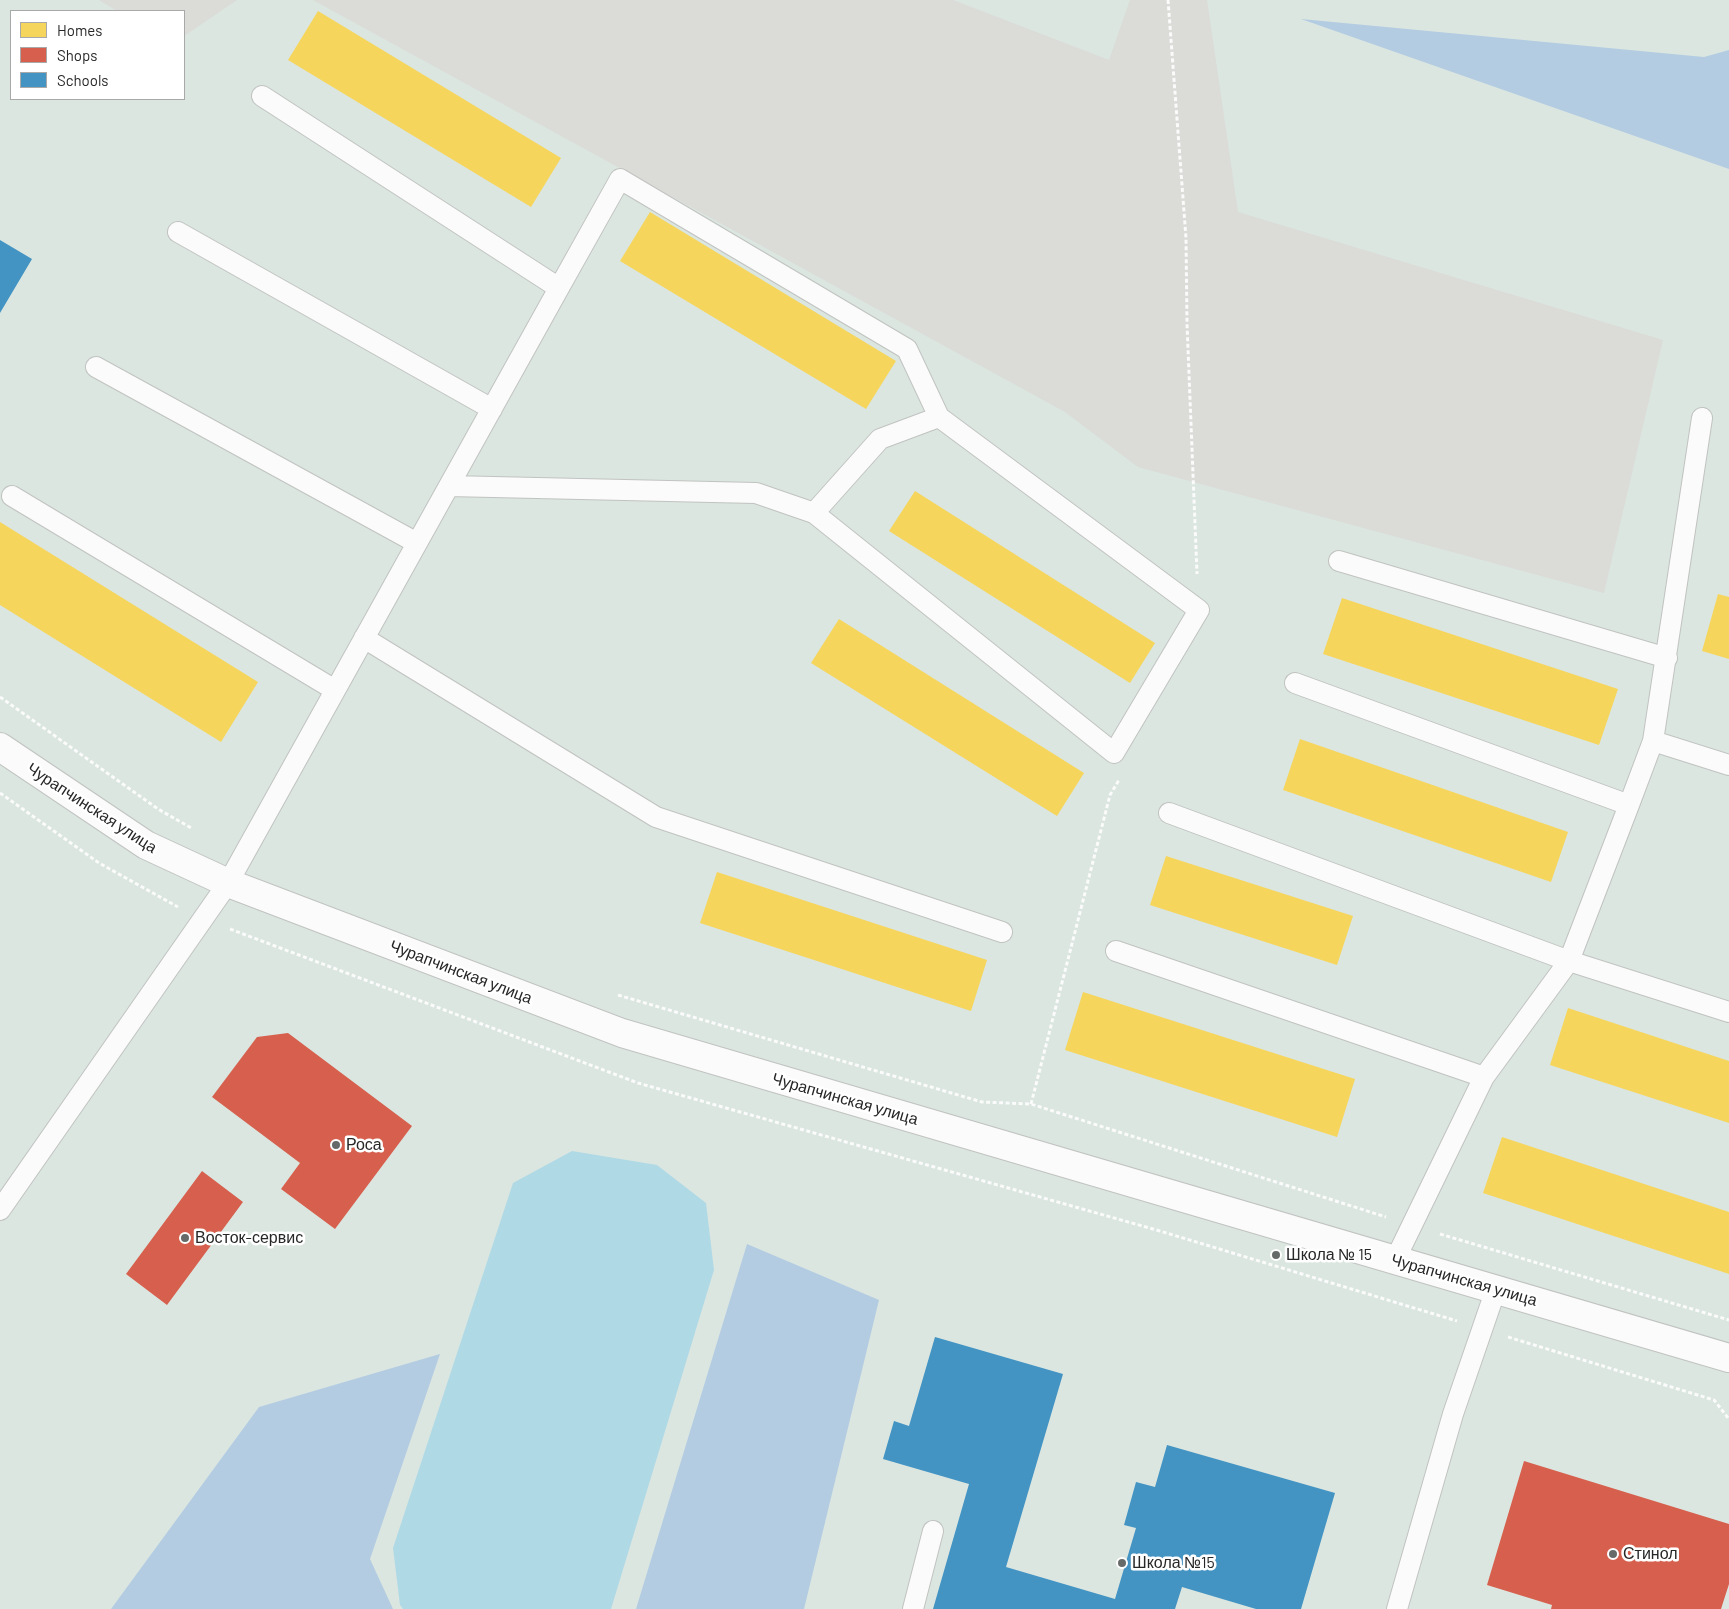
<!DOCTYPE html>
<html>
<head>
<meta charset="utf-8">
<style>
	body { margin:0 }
	#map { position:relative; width:1729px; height:1609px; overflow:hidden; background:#dbe6e0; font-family:Barlow,sans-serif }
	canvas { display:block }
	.legend { position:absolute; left:10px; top:10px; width:175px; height:90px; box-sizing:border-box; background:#fff; border:1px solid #a9a9a9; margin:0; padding:6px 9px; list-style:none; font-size:15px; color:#272727 }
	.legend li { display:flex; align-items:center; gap:10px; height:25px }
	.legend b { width:25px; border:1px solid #a9a9a9 }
</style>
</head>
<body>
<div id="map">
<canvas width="1729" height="1609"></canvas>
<ul class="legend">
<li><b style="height:14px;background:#f6d55c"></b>Homes</li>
<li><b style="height:14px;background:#d6604d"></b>Shops</li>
<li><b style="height:14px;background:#4393c3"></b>Schools</li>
</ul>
</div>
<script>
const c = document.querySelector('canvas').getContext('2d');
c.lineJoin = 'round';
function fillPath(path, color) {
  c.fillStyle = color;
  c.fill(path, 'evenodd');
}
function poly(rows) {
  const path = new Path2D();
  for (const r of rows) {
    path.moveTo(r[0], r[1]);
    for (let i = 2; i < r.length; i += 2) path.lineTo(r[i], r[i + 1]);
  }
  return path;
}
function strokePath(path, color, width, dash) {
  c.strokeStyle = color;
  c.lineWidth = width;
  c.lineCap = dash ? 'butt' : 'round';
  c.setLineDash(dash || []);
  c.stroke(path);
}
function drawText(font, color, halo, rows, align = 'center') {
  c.font = font + ' Barlow,sans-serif';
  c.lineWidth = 5;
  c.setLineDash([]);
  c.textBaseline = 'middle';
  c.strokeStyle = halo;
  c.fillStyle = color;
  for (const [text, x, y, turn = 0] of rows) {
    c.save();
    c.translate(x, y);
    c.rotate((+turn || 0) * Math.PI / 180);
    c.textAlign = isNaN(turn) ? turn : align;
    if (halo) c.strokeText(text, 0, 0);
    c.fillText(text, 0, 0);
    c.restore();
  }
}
const industrial = poly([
	[99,0,237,0,184,36,184,11,117,11],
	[313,0,953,0,1109,60,1130,0,1207,0,1238,212,1663,340,1604,593,1138,467,1065,412]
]);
const green = poly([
	[1301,19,1704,57,1729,50,1729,169],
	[747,1244,879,1300,804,1609,636,1609],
	[440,1354,370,1559,393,1609,111,1609,259,1407]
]);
const pitch = poly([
	[572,1151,657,1165,706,1203,714,1270,611,1609,403,1609,400,1605,393,1548,513,1183]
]);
const homes = poly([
	[318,11,561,158,531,207,288,60],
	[650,212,896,361,866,409,620,261],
	[915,491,1155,643,1130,683,889,531],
	[0,522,258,682,221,742,0,605],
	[1718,594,1729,597,1729,659,1702,651],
	[1342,598,1618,689,1599,745,1323,654],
	[839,619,1084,773,1057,816,811,663],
	[1300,739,1568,832,1551,882,1283,790],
	[1166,856,1353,916,1337,965,1150,905],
	[717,872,987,960,971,1011,700,923],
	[1083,992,1355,1079,1337,1137,1065,1050],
	[1568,1008,1729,1061,1729,1123,1550,1065],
	[1502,1137,1729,1212,1729,1274,1483,1193]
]);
const shops = poly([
	[288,1033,412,1126,335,1229,281,1189,300,1163,212,1097,257,1037],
	[202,1171,243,1202,167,1305,126,1274],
	[1524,1461,1729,1524,1729,1584,1721,1609,1551,1609,1552,1605,1487,1585]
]);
const schools = poly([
	[0,240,32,259,0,313],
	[935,1337,1063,1374,1006,1567,1115,1599,1136,1528,1124,1525,1136,1482,1155,1487,1167,1445,1335,1493,1301,1609,1256,1609,1182,1587,1175,1609,933,1609,969,1484,883,1459,894,1421,909,1426]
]);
const path = poly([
	[1168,0,1186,238,1187,324,1197,574],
	[0,697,158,809,193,829],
	[0,793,99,863,178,907],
	[230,929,638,1083,1160,1231,1457,1321],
	[618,995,982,1102,1031,1104,1386,1217],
	[1031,1104,1110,795,1119,780],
	[1440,1234,1729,1320],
	[1508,1337,1714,1400,1729,1419]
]);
const service = poly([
	[262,96,559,288],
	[178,232,492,409],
	[96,367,417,543],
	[12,496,335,690],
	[814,513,1114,753,1199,610,939,417],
	[1339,561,1667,658],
	[364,638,656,817,1002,932],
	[1295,683,1629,805],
	[1653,741,1729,765],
	[1169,813,1569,961,1729,1012],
	[1116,951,1484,1077],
	[0,1210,228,883,559,288,620,179,907,349,939,417,880,439,814,513,756,493,449,486],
	[1395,1260,1484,1077,1569,961,1629,805,1653,741,1702,418],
	[913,1609,933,1531],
	[1397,1609,1453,1414,1496,1289]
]);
const minor = poly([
	[0,747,146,845,228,883,622,1033,1729,1358]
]);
const markers = [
	[336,1145,5,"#666a68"],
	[185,1238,5,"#666a68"],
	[1276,1255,5,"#666a68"],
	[1613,1554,5,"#666a68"],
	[1122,1563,5,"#666a68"]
];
const streetNames = [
	["Чурапчинская улица",92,808,33],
	["Чурапчинская улица",461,972,21],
	["Чурапчинская улица",845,1099,16],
	["Чурапчинская улица",1464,1280,16]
];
const poiNames = [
	["Роса",346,1145],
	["Восток-сервис",195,1238],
	["Школа № 15",1286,1255],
	["Стинол",1623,1554],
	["Школа №15",1132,1563]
];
fillPath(industrial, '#dbdbd8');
fillPath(green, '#b3cce2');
fillPath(pitch, '#b0d9e6');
fillPath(homes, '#f6d55c');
fillPath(shops, '#d6604d');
fillPath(schools, '#4393c3');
strokePath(service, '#c1c3c1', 22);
strokePath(minor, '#c1c3c1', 30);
strokePath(path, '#fafbfa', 3, [4, 2.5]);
strokePath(service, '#fafbfa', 20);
strokePath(minor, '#fafbfa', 28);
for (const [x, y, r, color] of markers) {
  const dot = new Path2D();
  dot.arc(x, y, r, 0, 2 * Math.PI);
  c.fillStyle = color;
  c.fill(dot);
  strokePath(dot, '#fff', 2);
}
drawText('16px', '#272727', '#fff', streetNames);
drawText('16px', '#272727', '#fff', poiNames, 'left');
</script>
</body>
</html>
